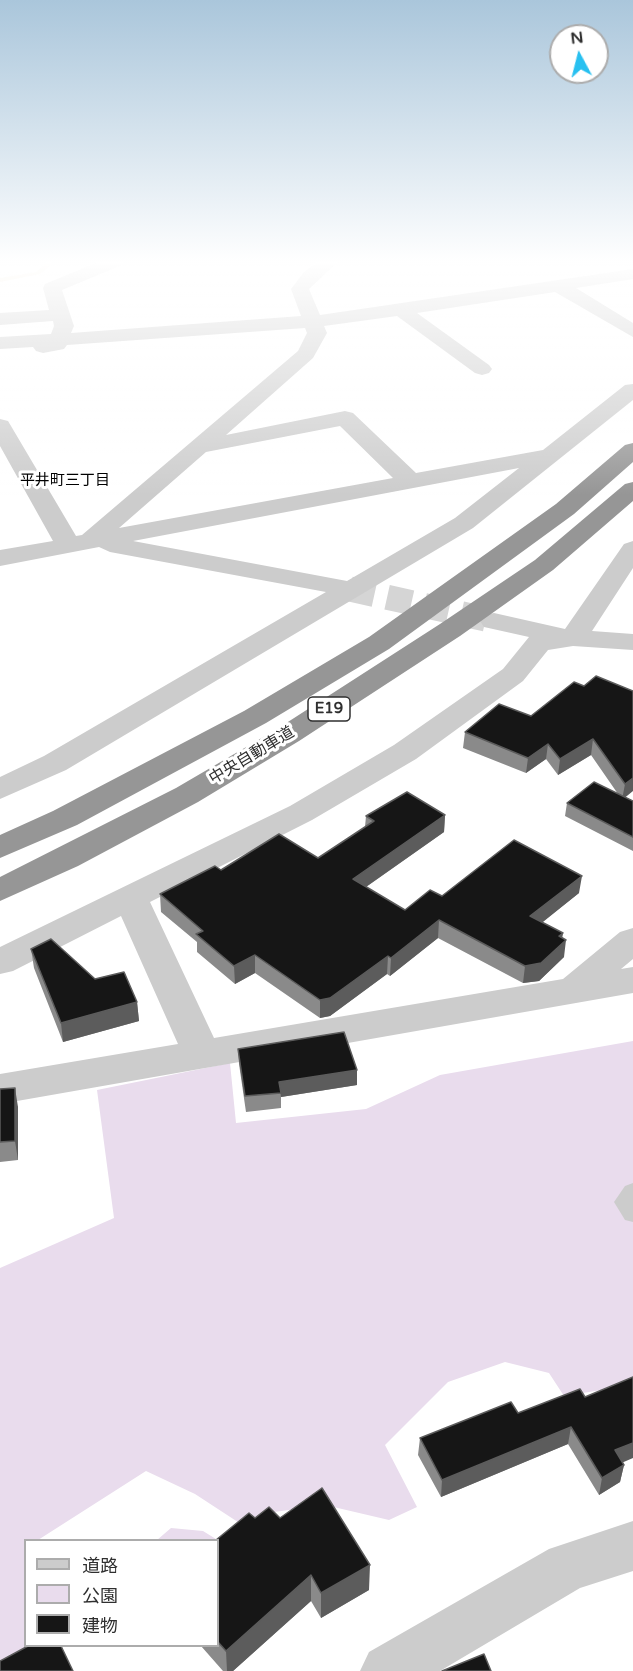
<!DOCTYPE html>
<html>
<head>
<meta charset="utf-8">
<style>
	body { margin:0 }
	#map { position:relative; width:633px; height:1671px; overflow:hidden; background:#fff; font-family:"Varela Round","Noto Sans JP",sans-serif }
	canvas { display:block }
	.legend { position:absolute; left:24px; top:1539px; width:195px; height:108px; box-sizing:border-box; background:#fff; border:2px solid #acacac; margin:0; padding:8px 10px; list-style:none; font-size:18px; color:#2f2f2f }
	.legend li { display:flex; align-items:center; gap:12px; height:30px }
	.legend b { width:30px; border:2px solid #acacac }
	.north { position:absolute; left:549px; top:24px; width:60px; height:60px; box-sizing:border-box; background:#fff; border:2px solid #acacac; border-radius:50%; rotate:353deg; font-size:16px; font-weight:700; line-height:24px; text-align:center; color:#2f2f2f }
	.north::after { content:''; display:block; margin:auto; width:21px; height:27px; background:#28c0f0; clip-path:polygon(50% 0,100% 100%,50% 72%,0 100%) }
</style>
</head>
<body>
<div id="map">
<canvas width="633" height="1671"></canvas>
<ul class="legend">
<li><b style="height:8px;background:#ccc"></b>道路</li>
<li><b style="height:16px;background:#e9dced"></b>公園</li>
<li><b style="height:16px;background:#161616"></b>建物</li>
</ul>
<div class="north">N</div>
</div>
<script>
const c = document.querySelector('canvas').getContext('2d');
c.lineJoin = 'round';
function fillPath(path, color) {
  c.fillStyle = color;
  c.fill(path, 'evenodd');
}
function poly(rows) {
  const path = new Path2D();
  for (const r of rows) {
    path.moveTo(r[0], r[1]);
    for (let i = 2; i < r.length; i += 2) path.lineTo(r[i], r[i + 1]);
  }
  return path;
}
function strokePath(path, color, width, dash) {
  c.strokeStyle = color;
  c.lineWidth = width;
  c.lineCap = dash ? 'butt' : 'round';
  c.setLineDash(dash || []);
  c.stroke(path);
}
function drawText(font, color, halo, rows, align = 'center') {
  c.font = font + ' "Varela Round","Noto Sans JP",sans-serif';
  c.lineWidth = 6;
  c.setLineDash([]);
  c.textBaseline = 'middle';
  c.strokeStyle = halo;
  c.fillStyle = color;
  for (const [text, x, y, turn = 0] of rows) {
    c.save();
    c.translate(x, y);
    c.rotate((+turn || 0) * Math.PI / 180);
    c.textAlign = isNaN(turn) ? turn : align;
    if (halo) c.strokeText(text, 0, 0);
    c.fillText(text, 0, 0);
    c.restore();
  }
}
const green = poly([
	[633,1041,633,1385,564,1396,549,1373,505,1362,448,1382,385,1445,417,1507,389,1520,325,1505,267,1513,247,1528,195,1494,146,1471,38,1540,26,1540,26,1646,66,1646,24,1656,0,1671,0,1268,114,1218,97,1090,230,1063,236,1123,366,1109,440,1075],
	[171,1528,203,1531,224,1544,218,1540,157,1540]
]);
const stream = poly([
	[45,261,51,261,51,265,40,274,0,282,0,278,36,272,45,264,45,261]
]);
const streetTunnel = poly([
	[350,589,494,621]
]);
const lane = poly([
	[633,1183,633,1222,625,1220,614,1202,625,1186,633,1183]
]);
const street = poly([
	[101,261,125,261,122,265,62,290,74,326,71,333,301,316,291,289,304,272,319,261,339,261,309,289,320,315,633,269,633,279,576,288,633,323,633,337,555,292,417,313,489,365,492,369,489,373,482,375,475,373,397,316,324,326,327,333,313,358,226,435,345,411,353,413,416,473,543,450,625,385,633,384,633,400,473,528,66,770,0,799,0,777,44,756,326,592,110,552,99,547,0,566,0,550,53,541,0,446,0,419,8,421,11,426,76,536,82,535,298,351,307,333,305,328,67,345,64,349,43,353,36,351,33,347,0,349,0,337,51,334,54,326,53,321,0,325,0,313,49,310,43,288,45,284,101,261],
	[340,426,393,478,119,528,206,452,340,426],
	[519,468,455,518,347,581,133,541,519,468],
	[633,541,633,568,592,631,633,634,633,650,573,646,548,650,523,681,416,759,312,820,150,902,214,1038,563,979,620,932,633,928,633,959,621,969,633,967,633,993,0,1104,0,1074,178,1044,121,916,13,971,0,974,0,947,290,806,394,745,503,669,529,637,484,627,480,621,484,615,494,613,565,629,624,544,633,541],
	[633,1521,633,1571,580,1588,440,1671,360,1671,369,1652,549,1549,633,1521]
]);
const highway = poly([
	[633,443,633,462,574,514,389,649,266,723,77,825,0,858,0,835,53,811,244,711,369,637,556,504,625,445,633,443],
	[633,482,633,501,553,570,460,636,299,741,198,802,78,866,0,901,0,877,176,788,277,729,440,624,535,560,625,484,633,482]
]);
const wall = poly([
	[584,686,633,691,625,797,633,801,633,851,565,816,567,803,618,794,591,755,558,775,546,759,526,773,463,748,465,732,531,716],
	[445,815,444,832,366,887,405,910,442,896,579,893,542,922,563,933,562,937,564,957,539,981,523,983,438,938,390,976,387,974,330,1016,320,1018,255,973,235,984,197,952,197,942,161,912,160,894,221,870,318,858,365,827,366,816],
	[31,949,95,979,137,1002,139,1021,63,1042,34,968],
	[238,1049,357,1070,357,1085,281,1097,281,1108,246,1112,239,1064],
	[0,1089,18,1107,18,1160,0,1162],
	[580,1389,624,1465,620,1482,599,1495,568,1444,441,1497,418,1455,420,1438,518,1413],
	[255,1518,280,1518,369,1590,321,1618,311,1601,233,1671,223,1671,201,1646,218,1646,218,1540]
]);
const shadedWall = poly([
	[593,739,591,755,558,775,560,759],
	[548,744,546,759,526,773,528,758],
	[633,778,633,791,622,800,625,784],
	[445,815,444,832,353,896,353,879],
	[582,876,579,893,528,934,530,916],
	[439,920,438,938,390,976,391,958],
	[563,933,561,944,566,940,564,957,539,981,523,983,525,966],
	[255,955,255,973,235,984,234,966],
	[388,956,387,974,330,1016,320,1018,320,1000],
	[137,1002,139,1021,63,1042,61,1023],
	[357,1070,357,1085,281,1097,279,1082],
	[15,1088,18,1107,18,1160,15,1141],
	[571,1427,568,1444,441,1497,442,1480],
	[633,1443,633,1458,612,1467,615,1450],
	[624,1465,620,1482,599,1495,602,1478],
	[370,1565,369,1590,321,1618,321,1593],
	[311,1575,311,1601,233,1671,227,1671,226,1651]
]);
const building = poly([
	[596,676,633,691,633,778,625,784,593,739,560,759,548,744,528,758,465,732,499,704,531,716,574,682,584,686,596,676],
	[594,782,633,801,633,837,567,803,594,782],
	[407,792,445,815,353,879,405,910,430,890,442,896,514,840,582,876,530,916,563,933,559,936,566,940,541,963,525,966,439,920,391,958,388,956,330,998,320,1000,255,955,234,966,196,934,203,931,160,894,215,866,221,870,279,834,318,858,374,821,366,816,407,792],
	[51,939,95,979,124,972,137,1002,61,1023,31,949,51,939],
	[344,1032,357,1070,279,1082,281,1093,245,1096,238,1049,344,1032],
	[15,1088,15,1141,0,1142,0,1089,15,1088],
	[633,1377,633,1443,615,1450,624,1465,602,1478,571,1427,442,1480,420,1438,511,1402,518,1413,580,1389,585,1397,633,1377],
	[322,1488,370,1565,321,1593,311,1575,226,1651,218,1642,218,1540,216,1540,249,1513,255,1518,269,1507,280,1518,322,1488],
	[28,1646,61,1646,73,1671,0,1671,0,1661,28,1646],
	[484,1654,491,1671,442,1671,484,1654]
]);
const farNeighbourhoodnames = [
	["平井町三丁目",65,481]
];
const shields = [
	[329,709,42]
];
const shieldNames = [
	["E19",329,709]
];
const streetNames = [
	["中央自動車道",252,756,-31]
];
fillPath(green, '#e9dced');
fillPath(stream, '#eee2c7');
strokePath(streetTunnel, '#d5d5d5', 25, [25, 13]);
fillPath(lane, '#ccc');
fillPath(street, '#ccc');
fillPath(highway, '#969696');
fillPath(wall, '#8a8a8a');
fillPath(shadedWall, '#5c5c5c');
fillPath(building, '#161616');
strokePath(building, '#5c5c5c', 1.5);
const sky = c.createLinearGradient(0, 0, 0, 495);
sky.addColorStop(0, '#aac6db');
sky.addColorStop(0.53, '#fff');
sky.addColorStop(1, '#ffffff00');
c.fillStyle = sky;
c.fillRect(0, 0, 633, 495);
drawText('15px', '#000', '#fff', farNeighbourhoodnames);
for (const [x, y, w] of shields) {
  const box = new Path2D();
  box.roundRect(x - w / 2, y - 12, w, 24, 4.5);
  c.fillStyle = '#fff';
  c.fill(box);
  strokePath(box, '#2f2f2f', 1.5);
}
drawText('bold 15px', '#2f2f2f', null, shieldNames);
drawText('16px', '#2f2f2f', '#fff', streetNames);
</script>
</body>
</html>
